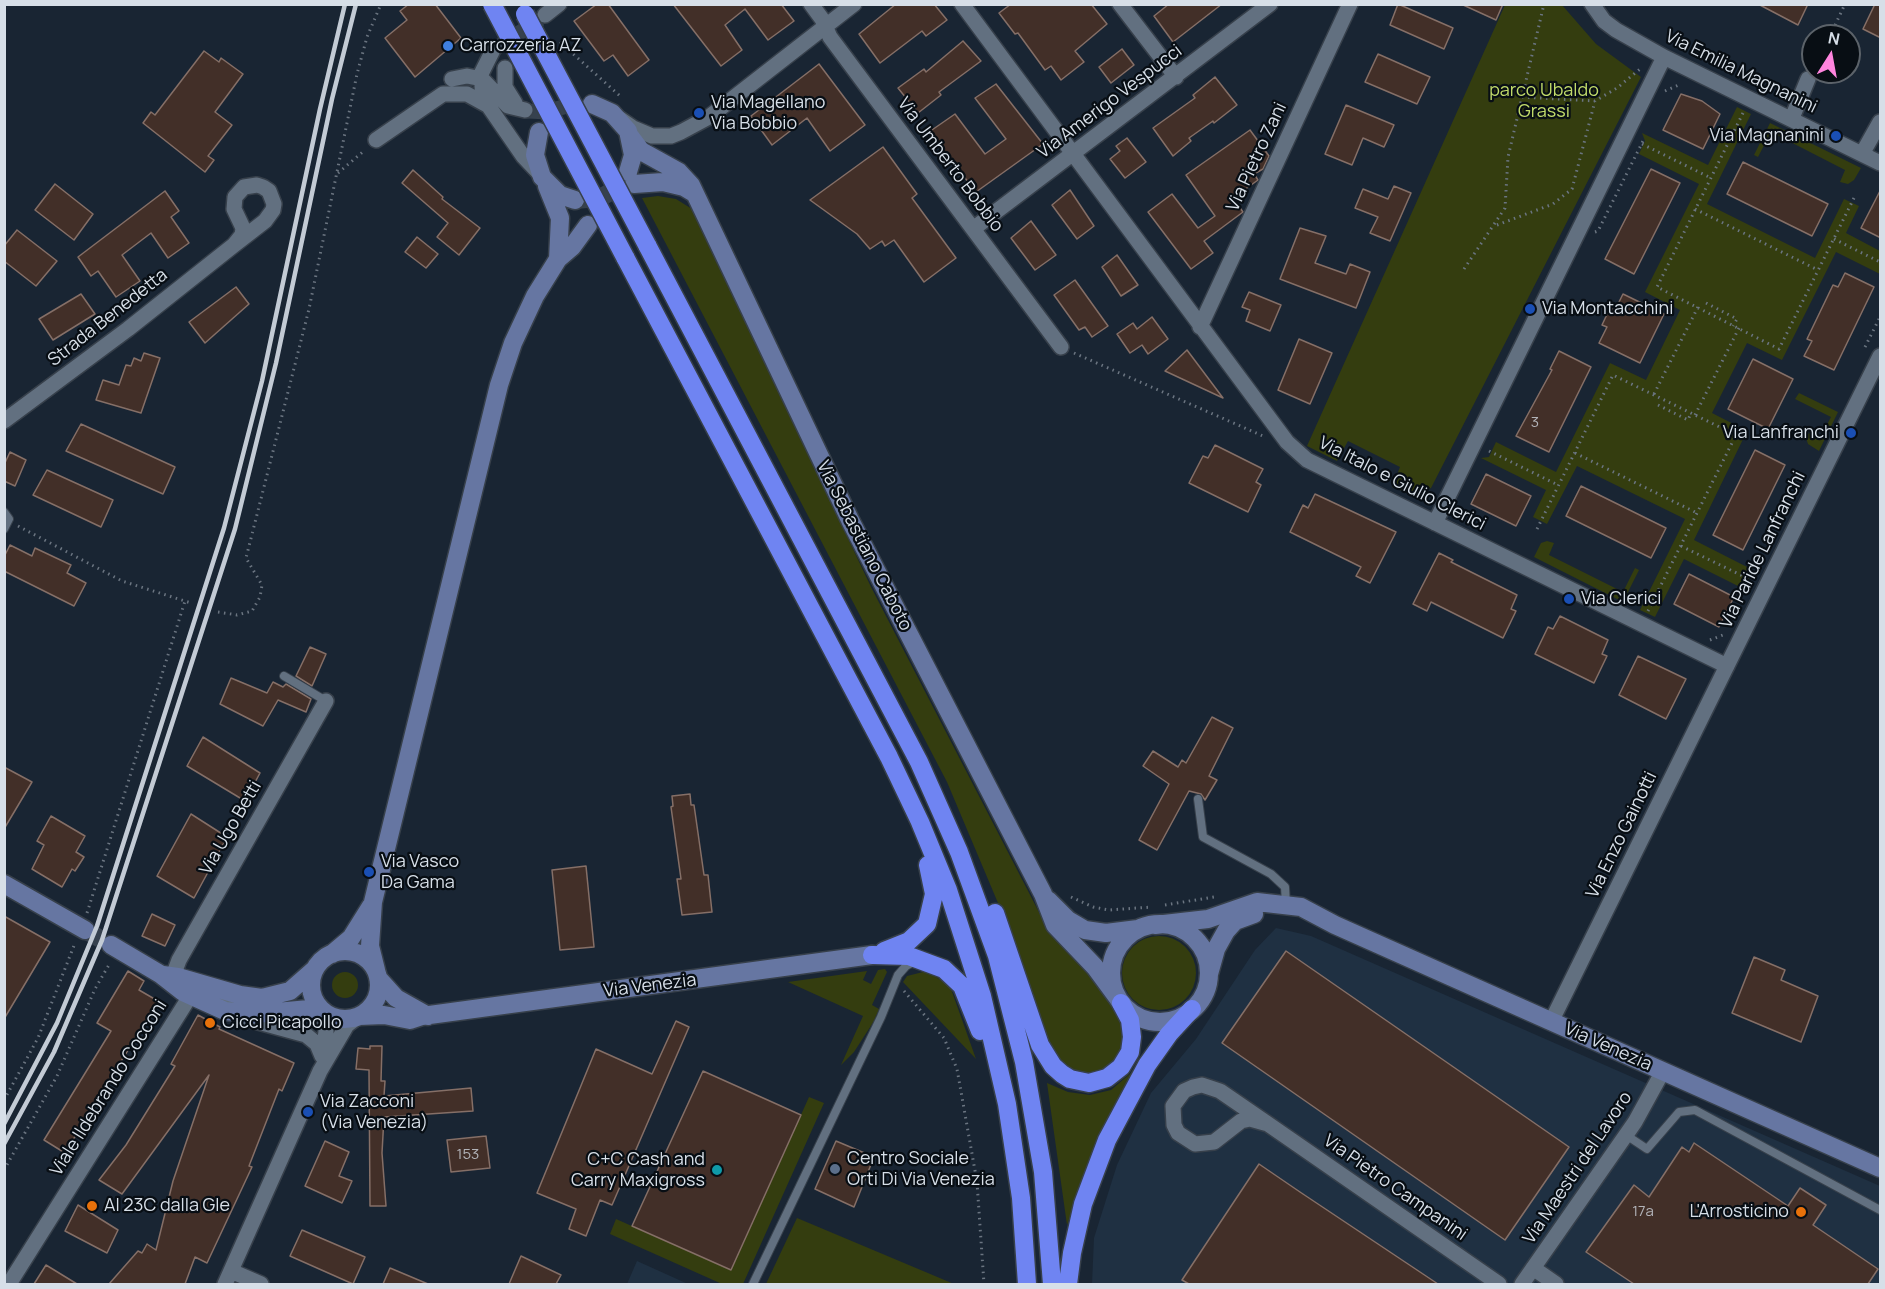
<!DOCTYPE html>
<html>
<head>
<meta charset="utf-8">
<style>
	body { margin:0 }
	#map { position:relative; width:1885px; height:1289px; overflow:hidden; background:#192533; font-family:Manrope,sans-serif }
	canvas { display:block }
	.frame { position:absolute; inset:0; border:6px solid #d7dfe8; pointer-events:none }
	.north { position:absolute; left:1801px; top:24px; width:60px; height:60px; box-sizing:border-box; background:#080e14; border:2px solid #5b6269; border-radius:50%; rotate:11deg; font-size:16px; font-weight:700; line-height:24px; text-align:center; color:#d7dfe8 }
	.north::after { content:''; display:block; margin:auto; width:21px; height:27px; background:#ff85de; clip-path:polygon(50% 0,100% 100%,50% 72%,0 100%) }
</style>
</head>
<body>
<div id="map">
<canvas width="1885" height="1289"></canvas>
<div class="frame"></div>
<div class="north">N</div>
</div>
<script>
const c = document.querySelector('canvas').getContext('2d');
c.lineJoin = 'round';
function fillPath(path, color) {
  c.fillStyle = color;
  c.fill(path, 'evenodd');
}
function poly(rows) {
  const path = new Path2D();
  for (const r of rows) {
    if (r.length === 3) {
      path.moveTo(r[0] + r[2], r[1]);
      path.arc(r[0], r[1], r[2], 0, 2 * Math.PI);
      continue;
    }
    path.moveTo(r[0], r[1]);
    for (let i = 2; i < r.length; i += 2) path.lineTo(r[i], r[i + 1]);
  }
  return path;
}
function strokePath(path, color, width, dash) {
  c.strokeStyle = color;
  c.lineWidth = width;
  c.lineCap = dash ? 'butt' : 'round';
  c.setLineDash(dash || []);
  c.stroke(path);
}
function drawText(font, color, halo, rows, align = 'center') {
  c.font = font + ' Manrope,sans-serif';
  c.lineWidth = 4.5;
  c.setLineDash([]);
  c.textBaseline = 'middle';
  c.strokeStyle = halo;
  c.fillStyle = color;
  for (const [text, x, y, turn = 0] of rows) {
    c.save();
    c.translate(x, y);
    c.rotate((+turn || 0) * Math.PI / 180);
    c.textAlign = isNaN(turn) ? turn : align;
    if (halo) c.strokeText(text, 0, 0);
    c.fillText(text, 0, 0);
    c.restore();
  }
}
const built = poly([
	[1276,928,1311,936,1880,1186,1880,1284,1092,1284,1094,1238,1117,1165,1151,1093,1196,1039,1255,950],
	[637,1261,688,1284,627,1284]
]);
const green = poly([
	[1505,5,1562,5,1596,44,1641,77,1431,488,1413,495,1392,487,1400,467,1348,441,1337,461,1307,446],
	[1737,107,1751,114,1707,204,1815,258,1844,199,1859,206,1846,233,1880,251,1880,274,1836,252,1782,360,1747,343,1712,413,1747,431,1694,540,1753,570,1746,584,1750,592,1684,559,1655,617,1640,610,1685,519,1577,466,1547,524,1533,517,1546,490,1481,458,1489,457,1496,442,1556,472,1610,363,1646,380,1680,310,1645,292,1699,184,1639,154,1645,141,1642,133,1708,165],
	[1770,123,1861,168,1854,180,1848,184,1840,182,1845,170,1771,132,1758,157,1754,155],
	[658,196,676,199,692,209,871,587,1042,918,1090,971,1122,1024,1124,1029,1121,1054,1109,1068,1092,1075,1072,1072,1057,1060,1046,1036,998,903,947,782,642,198],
	[1799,393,1838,412,1819,451,1808,444,1806,438,1809,433,1820,438,1831,417,1795,399],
	[1547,541,1554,543,1549,555,1623,592,1635,568,1639,570,1623,602,1534,557,1541,543],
	[1159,973,37],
	[885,969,887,972,872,1005,879,1009,874,1021,854,1052,841,1065,863,1016,788,982,867,971,863,980,871,984,878,970],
	[927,971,950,986,976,1059,903,982,907,976],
	[345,985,13],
	[1132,1072,1102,1129,1067,1225,1047,1083,1068,1092,1090,1095,1111,1090],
	[809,1097,824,1103,743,1284,722,1284,610,1234,616,1219,731,1270],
	[797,1218,954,1284,766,1284]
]);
const building = poly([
	[409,4,435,4,461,38,415,77,385,38,407,20,400,11,409,4],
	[597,4,608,4,649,60,628,76,613,55,604,61,574,21,597,4],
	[673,4,781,4,794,21,768,40,745,9,725,25,742,50,721,66,673,4],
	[896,4,934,4,947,20,926,36,922,31,880,63,859,34,896,4],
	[1011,4,1091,4,1107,24,1075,51,1084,62,1061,80,1051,66,1045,70,1018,33,1015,34,999,13,1011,4],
	[1169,4,1222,4,1173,42,1154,16,1169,4],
	[1398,4,1453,28,1444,49,1390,25,1398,4],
	[1461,4,1503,4,1496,20,1461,4],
	[1758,4,1808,4,1798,25,1758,4],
	[1875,4,1881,4,1881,38,1863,29,1875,4],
	[963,41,981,61,939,92,941,95,918,113,898,88,924,69,926,72,963,41],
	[1122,49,1134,65,1111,83,1099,67,1122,49],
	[204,51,219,62,221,58,243,74,215,112,232,125,208,156,214,160,205,172,143,123,151,112,155,115,204,51],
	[1378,54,1430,77,1417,104,1365,82,1378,54],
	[819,64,865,125,830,151,807,118,772,145,751,116,819,64],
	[1215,77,1237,105,1214,123,1213,121,1189,138,1191,141,1173,156,1153,128,1195,98,1193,95,1215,77],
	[996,84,1043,144,976,192,929,132,955,114,985,154,1006,139,975,98,996,84],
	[1681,94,1702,101,1720,114,1703,149,1663,130,1681,94],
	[1346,105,1394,125,1384,147,1363,138,1352,165,1325,154,1346,105],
	[1250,130,1269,156,1263,169,1254,174,1258,180,1233,198,1243,212,1204,241,1213,253,1191,269,1148,212,1172,194,1198,228,1215,216,1186,175,1250,130],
	[1127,138,1146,162,1125,178,1110,159,1120,151,1116,146,1127,138],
	[883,147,917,194,912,198,956,258,924,282,894,240,885,246,882,241,870,249,857,234,810,200,883,147],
	[1743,162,1828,204,1812,236,1727,194,1743,162],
	[1651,169,1680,183,1634,274,1605,259,1651,169],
	[413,170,443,197,442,199,480,228,459,255,437,237,448,223,402,183,413,170],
	[55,184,93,214,74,240,35,210,55,184],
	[1394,186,1411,193,1390,241,1370,233,1378,217,1355,208,1363,189,1388,199,1394,186],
	[1881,189,1881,238,1861,228,1881,189],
	[1070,190,1094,226,1077,239,1052,205,1070,190],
	[165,191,179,211,171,217,189,243,168,258,151,233,122,255,140,281,116,297,98,271,91,276,78,257,165,191],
	[1031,221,1056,255,1035,270,1011,238,1031,221],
	[1300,228,1326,236,1315,263,1346,274,1350,264,1370,272,1356,308,1280,279,1300,228],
	[17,230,57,261,36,286,4,261,4,246,17,230],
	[417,237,438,254,426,268,405,252,417,237],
	[1117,255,1138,285,1121,296,1102,267,1117,255],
	[1845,273,1874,287,1834,370,1804,356,1812,341,1807,339,1833,285,1838,287,1845,273],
	[1075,280,1108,326,1092,337,1085,327,1079,330,1054,295,1075,280],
	[236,287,249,304,205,343,189,322,236,287],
	[1249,292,1281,305,1270,331,1246,321,1250,310,1242,307,1249,292],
	[81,294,95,314,53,340,39,319,81,294],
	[1623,294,1664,314,1640,363,1599,343,1607,327,1602,325,1610,308,1615,310,1623,294],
	[1152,317,1168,339,1148,354,1142,345,1130,353,1117,334,1133,323,1137,329,1152,317],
	[1299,339,1332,353,1310,404,1278,390,1299,339],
	[1187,350,1223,398,1165,371,1187,350],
	[1559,351,1591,367,1549,452,1516,436,1552,370,1550,369,1559,351],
	[144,353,160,358,141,413,96,400,103,380,119,385,126,365,131,366,134,358,141,361,144,353],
	[1753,359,1793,379,1768,429,1728,409,1753,359],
	[81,424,175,467,163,494,66,451,81,424],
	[1215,445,1263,469,1256,482,1261,485,1248,512,1189,483,1203,456,1208,458,1215,445],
	[1755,450,1785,465,1743,550,1713,535,1755,450],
	[10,452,26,460,15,486,4,481,4,465,10,452],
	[47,470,113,500,101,527,33,495,47,470],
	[1486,474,1531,496,1516,526,1471,504,1486,474],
	[1581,486,1666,528,1651,558,1566,516,1581,486],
	[1315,494,1396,532,1370,583,1356,576,1361,567,1290,532,1303,505,1308,508,1315,494],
	[10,545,32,556,35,548,71,565,67,573,86,583,74,606,4,571,4,557,10,545],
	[1439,553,1453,560,1451,562,1517,595,1511,609,1516,611,1503,638,1431,602,1427,611,1413,604,1439,553],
	[1689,574,1734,597,1719,627,1674,604,1689,574],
	[1560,616,1608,640,1602,654,1607,656,1594,683,1535,654,1548,627,1553,629,1560,616],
	[310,647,326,654,312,686,296,676,310,647],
	[1638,656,1686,679,1666,719,1619,695,1638,656],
	[231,678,267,693,273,682,283,687,286,684,311,699,306,712,278,700,263,726,220,704,231,678],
	[1212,717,1233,728,1209,776,1217,780,1205,800,1201,794,1189,791,1157,850,1139,840,1169,784,1143,766,1153,751,1178,767,1182,760,1186,763,1212,717],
	[203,737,260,773,245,801,187,766,203,737],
	[4,767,32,782,4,829,4,767],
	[690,794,691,805,694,805,704,875,708,875,712,912,682,915,677,879,681,879,671,807,673,806,672,796,690,794],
	[191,814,227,837,194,898,157,876,191,814],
	[51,816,85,836,76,852,84,857,75,871,72,869,62,887,32,869,44,845,37,841,51,816],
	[586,866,594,947,560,950,552,870,586,866],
	[152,914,175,925,165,946,142,936,152,914],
	[4,916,50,942,4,1019,4,916],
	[1286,951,1569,1147,1505,1240,1222,1043,1286,951],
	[1754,957,1785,970,1781,980,1818,996,1801,1042,1732,1013,1754,957],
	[128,971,144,981,139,990,158,1001,65,1153,44,1140,111,1031,97,1023,128,971],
	[198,1015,220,1027,219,1029,294,1063,282,1091,279,1089,249,1166,252,1167,207,1263,195,1257,185,1284,109,1284,138,1251,142,1253,147,1244,156,1250,173,1181,209,1075,122,1194,99,1180,126,1145,175,1066,171,1064,198,1015],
	[676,1021,689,1027,612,1205,600,1200,586,1236,569,1229,576,1209,537,1193,596,1049,652,1074,676,1021],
	[370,1046,382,1046,381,1081,385,1081,384,1096,471,1088,473,1111,384,1117,382,1153,386,1206,370,1206,369,1070,356,1069,358,1048,370,1049,370,1046],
	[703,1071,801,1115,731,1270,632,1226,703,1071],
	[486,1136,490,1168,451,1172,447,1140,486,1136],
	[325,1141,349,1152,339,1176,352,1181,342,1203,305,1186,325,1141],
	[836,1141,874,1157,854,1207,815,1189,836,1141],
	[1694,1143,1788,1206,1800,1188,1826,1205,1813,1225,1878,1269,1868,1284,1634,1284,1586,1252,1634,1185,1649,1197,1682,1147,1689,1152,1694,1143],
	[1259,1164,1300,1192,1438,1284,1189,1284,1182,1280,1259,1164],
	[78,1205,118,1230,107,1253,65,1231,78,1205],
	[302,1230,365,1257,353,1284,290,1256,302,1230],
	[521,1256,561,1275,556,1284,509,1284,521,1256],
	[46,1265,77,1284,34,1284,46,1265],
	[390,1268,428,1284,383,1284,390,1268]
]);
const streetTunnel = poly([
	[495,49,540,19],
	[528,111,545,112,567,106]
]);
const secondaryTunnel = poly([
	[575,200,600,198,614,190,625,178],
	[85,930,111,945]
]);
const path = poly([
	[1830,36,1845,4],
	[560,42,620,96],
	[1665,91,1681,84],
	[1522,97,1595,101],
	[1743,113,1657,287,1779,349,1855,196],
	[1642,144,1711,178],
	[338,173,365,150],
	[1695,209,1818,270],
	[1497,225,1553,204,1572,189,1595,101,1617,88,1640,69],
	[1595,232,1598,231,1643,141,1642,137],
	[1834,239,1880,262],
	[1464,269,1505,208,1508,157,1544,4],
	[1706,303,1737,319,1733,326],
	[1865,347,1880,317],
	[1074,353,1263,436],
	[1654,394,1698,307],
	[1658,405,1688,420,1691,413],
	[1695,415,1739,328],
	[1489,451,1558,485],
	[1575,453,1697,513],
	[18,526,122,581,191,603],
	[1537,529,1613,375,1736,435,1648,611],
	[1681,546,1751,580],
	[218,612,237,615,252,611,260,597,262,585,246,558,309,309,357,74,367,37,381,4],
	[1710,640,1723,635],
	[1071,897,1093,907,1109,910,1152,907],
	[1165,905,1214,897],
	[87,913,185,601],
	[904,991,944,1038,957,1069,977,1182,984,1284],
	[4,1100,38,1038,75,943],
	[4,1170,57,1076,95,989,110,963]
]);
const lane = poly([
	[4,512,9,519,4,529],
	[284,676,326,701],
	[1198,799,1203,837,1271,874,1285,887,1286,904],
	[1626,1135,1647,1149,1679,1112,1695,1110,1880,1210],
	[753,1284,881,1017,898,975,906,966,915,961]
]);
const street = poly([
	[811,4,822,19,830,37,1061,347],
	[962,4,1287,442,1307,460,1727,666],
	[1120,4,1176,77],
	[1592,4,1604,21,1616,30,1664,57,1880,163],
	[545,15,559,4],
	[492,52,481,74,483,98,523,156,540,174],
	[505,68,505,87,515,103],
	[452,79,467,76,482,79,508,106,525,110],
	[1792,118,1808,79],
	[620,119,633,128,652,136,671,136,681,132,709,117,854,4],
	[376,140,443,94,467,94,487,105],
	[1862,154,1880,122],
	[973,229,1270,4],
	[1200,327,1350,4],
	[4,421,128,329,234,245,265,221,273,210,274,204,269,191,263,187,257,185,244,187,235,197,234,209,243,228,242,235,234,245],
	[1435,523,1664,57],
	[173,976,179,960,326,701],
	[240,1017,306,1035,317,1044,322,1056],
	[1551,1022,1880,356],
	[322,1056,326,1032,324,1012],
	[1268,1124,1250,1119,1241,1121,1214,1142,1195,1144,1178,1133,1174,1125,1173,1106,1184,1091,1193,1087,1202,1085,1220,1091,1268,1124,1499,1284],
	[1533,1268,1556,1284],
	[231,1271,261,1284],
	[9,1284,187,1001,194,996,203,995,249,1005],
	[225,1284,320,1071,347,1025,359,1016],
	[1522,1284,1635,1122,1663,1071]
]);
const secondary = poly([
	[592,104,612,113,628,131,633,155,628,172],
	[539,132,535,155,542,177,560,195,575,200],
	[629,135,641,151,679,172,691,185,850,520,1043,894,1055,925,1095,967,1117,997],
	[634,184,663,182,684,187,694,193],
	[547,186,560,218,558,259],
	[4,884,85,930],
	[1048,900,1068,920,1085,930,1106,933,1138,929],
	[1160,973,49],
	[1155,925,1208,919,1257,902,1301,907,1335,925,1880,1168],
	[111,945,160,974,183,992,225,1011,254,1014,320,1008],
	[345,985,34],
	[332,954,351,938,371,906],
	[376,970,370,946,373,902,499,385,513,343,535,296,558,259,572,247,588,225],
	[1209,974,1216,949,1226,931,1235,921,1254,914],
	[163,975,178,977,240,995,262,998,290,991,315,969],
	[378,978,396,998,428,1016],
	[359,1016,384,1015,410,1020,422,1016,872,955]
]);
const highway = poly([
	[647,245,919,762,959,852,997,956,1024,1062,1043,1172,1052,1284],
	[625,257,889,757,920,822,948,890,982,996,1007,1104,1021,1198,1027,1284],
	[995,913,1040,1045,1053,1066,1062,1074,1070,1079,1089,1083,1107,1078,1121,1067,1130,1052,1132,1037,1130,1020,1121,1003],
	[884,951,909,941,927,924,934,894,928,865],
	[872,955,909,956,944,969,962,986,980,1031],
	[1068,1284,1072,1253,1083,1204,1107,1140,1147,1065,1169,1034,1192,1009]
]);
const rail = poly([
	[4,1124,57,1023,97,926,224,528,262,381,320,109,345,4],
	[4,1144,54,1052,102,940,235,529,276,363,332,99,356,4]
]);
const highwayBridge = poly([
	[492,4,625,257],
	[525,14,647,245]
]);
const markers = [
	[448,46,6,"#3f7fe0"],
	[699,113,6,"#1a4fb4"],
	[1836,136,6,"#1a4fb4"],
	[1530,309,6,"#1a4fb4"],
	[1851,433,6,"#1a4fb4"],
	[1569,599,6,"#1a4fb4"],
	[369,872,6,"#1a4fb4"],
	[210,1023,6,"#e8710a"],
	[308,1112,6,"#1a4fb4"],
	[835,1169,6,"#5c6f8a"],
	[717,1170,6,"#0f9aa8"],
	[92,1206,6,"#e8710a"],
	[1801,1212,6,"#e8710a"]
];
const numberNames = [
	["3",1535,423],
	["153",468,1155],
	["17a",1643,1212]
];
const poiNames = [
	["Carrozzeria AZ",460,46],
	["Via Magellano",711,103],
	["Via Bobbio",711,124],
	["Via Magnanini",1824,136,"right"],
	["Via Montacchini",1542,309],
	["Via Lanfranchi",1839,433,"right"],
	["Via Clerici",1581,599],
	["Via Vasco",381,862],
	["Da Gama",381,883],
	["Cicci Picapollo",222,1023],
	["Via Zacconi",320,1102],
	["(Via Venezia)",320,1123],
	["Centro Sociale",847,1159],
	["Orti Di Via Venezia",847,1180],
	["C+C Cash and",705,1160,"right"],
	["Carry Maxigross",705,1181,"right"],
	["Al 23C dalla Gle",104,1206],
	["L'Arrosticino",1789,1212,"right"]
];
const streetNames = [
	["Via Emilia Magnanini",1741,72,26],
	["Via Amerigo Vespucci",1110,102,-37],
	["Via Pietro Zani",1257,157,-65],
	["Via Umberto Bobbio",950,165,53],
	["Strada Benedetta",108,318,-38],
	["Via Italo e Giulio Clerici",1402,484,27],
	["Via Sebastiano Caboto",864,546,63],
	["Via Paride Lanfranchi",1763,550,-64],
	["Via Ugo Betti",231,828,-60],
	["Via Enzo Gainotti",1622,835,-64],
	["Via Venezia",650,986,-7],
	["Via Venezia",1608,1047,24],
	["Viale Ildebrando Cocconi",109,1088,-58],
	["Via Maestri del Lavoro",1578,1168,-56],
	["Via Pietro Campanini",1395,1188,35]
];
const parkNames = [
	["parco Ubaldo",1544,91],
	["Grassi",1544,112]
];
fillPath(built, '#1f3042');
fillPath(green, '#343d0f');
fillPath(building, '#422f28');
strokePath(building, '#856f67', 1.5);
strokePath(streetTunnel, '#36414e', 15, [15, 8]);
strokePath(secondaryTunnel, '#36414e', 18, [18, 9]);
strokePath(lane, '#37404b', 10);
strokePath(street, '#37404b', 18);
strokePath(secondary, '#37404b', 21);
strokePath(highway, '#37404b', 21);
strokePath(path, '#6b7581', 3, [1.5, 4.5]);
strokePath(lane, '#627080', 8);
strokePath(street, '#627080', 15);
strokePath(secondary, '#6676a2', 18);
strokePath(highway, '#6f84f2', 18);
strokePath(rail, '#c3cbd5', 4.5);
strokePath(highwayBridge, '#37404b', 21, []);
strokePath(highwayBridge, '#6f84f2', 18);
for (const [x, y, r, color] of markers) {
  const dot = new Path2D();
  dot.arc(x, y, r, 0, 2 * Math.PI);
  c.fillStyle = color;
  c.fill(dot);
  strokePath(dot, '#080e14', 2);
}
drawText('15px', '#b2b3b8', null, numberNames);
drawText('18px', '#d7dfe8', '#080e14', poiNames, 'left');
drawText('18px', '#d7dfe8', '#080e14', streetNames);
drawText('18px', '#c2dc6b', '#080e14', parkNames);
</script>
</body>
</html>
